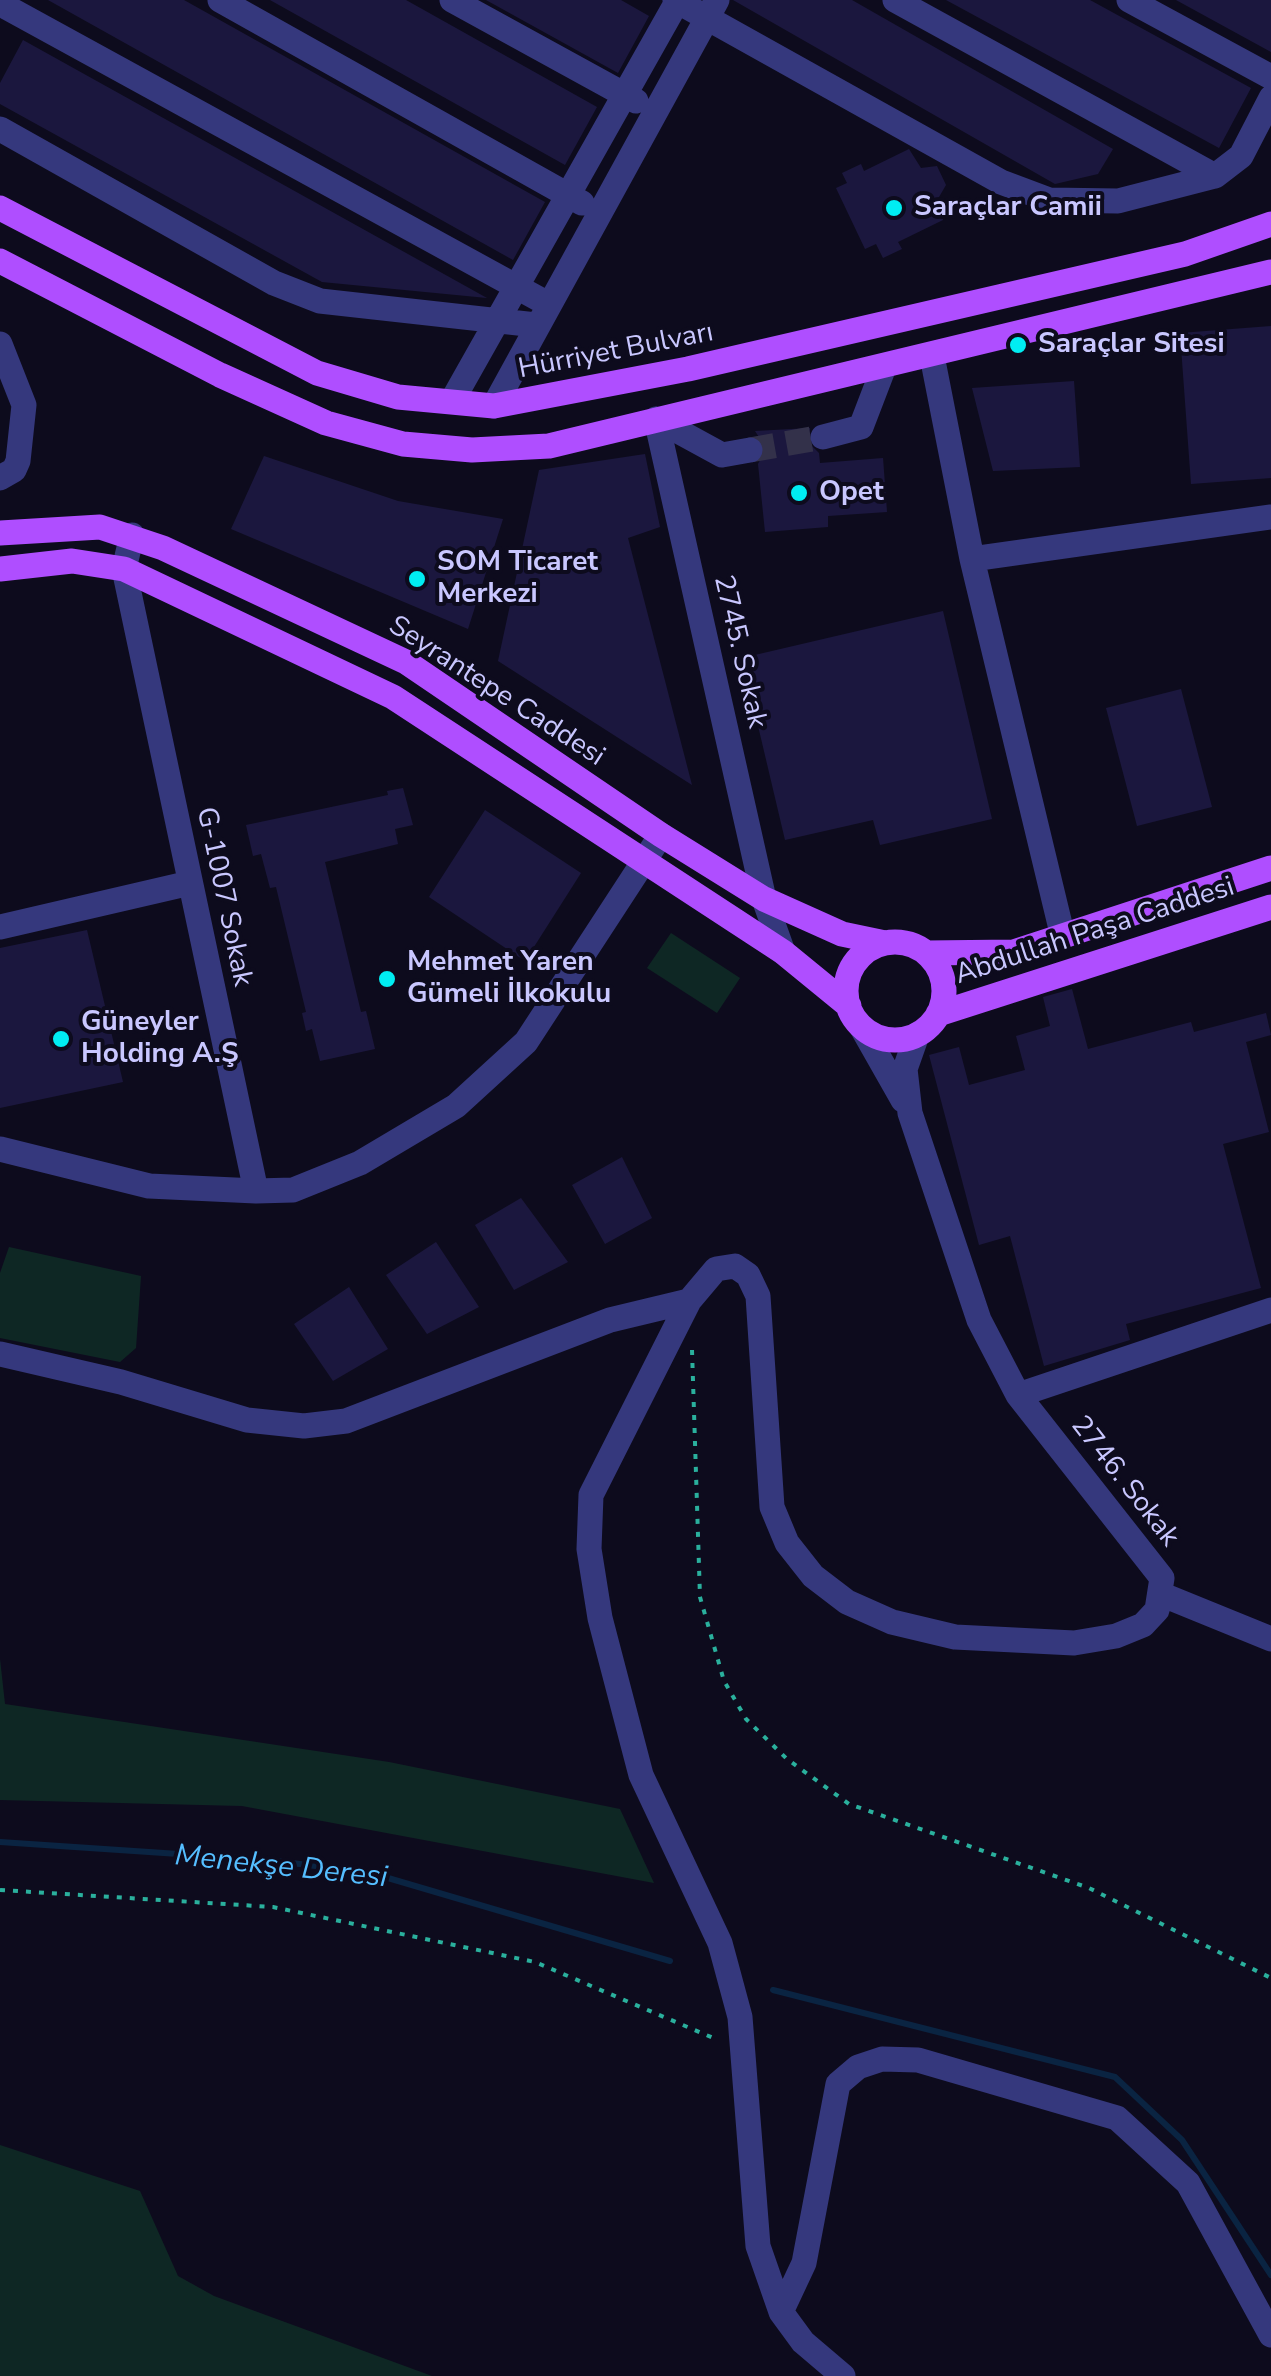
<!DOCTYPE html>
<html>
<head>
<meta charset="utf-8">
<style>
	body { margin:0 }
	canvas { display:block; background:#0d0b1d }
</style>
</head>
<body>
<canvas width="1271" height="2376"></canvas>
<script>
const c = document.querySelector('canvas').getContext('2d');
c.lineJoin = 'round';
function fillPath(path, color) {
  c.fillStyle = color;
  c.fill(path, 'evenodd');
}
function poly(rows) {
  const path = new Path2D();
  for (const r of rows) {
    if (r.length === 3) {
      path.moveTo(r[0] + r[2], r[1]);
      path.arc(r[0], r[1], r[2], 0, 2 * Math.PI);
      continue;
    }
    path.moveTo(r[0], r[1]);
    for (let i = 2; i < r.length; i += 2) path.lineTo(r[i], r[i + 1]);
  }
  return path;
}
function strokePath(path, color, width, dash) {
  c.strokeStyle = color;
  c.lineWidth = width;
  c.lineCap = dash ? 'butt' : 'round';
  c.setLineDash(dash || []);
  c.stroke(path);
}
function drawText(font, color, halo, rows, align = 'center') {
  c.font = font + ' "Nunito Sans",sans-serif';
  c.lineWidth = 8;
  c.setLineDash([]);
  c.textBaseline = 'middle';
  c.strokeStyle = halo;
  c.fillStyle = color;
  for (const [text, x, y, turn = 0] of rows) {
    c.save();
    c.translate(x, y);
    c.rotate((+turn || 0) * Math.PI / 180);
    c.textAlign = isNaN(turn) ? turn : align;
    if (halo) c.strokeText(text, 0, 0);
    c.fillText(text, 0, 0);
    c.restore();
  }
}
const green = poly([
	[671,933,740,978,717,1013,647,968],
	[9,1247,141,1276,136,1348,120,1362,0,1338,0,1273],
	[0,1659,5,1704,389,1762,620,1809,654,1883,242,1806,0,1800],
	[0,2145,140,2191,178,2276,214,2296,432,2376,0,2376]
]);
const stream = poly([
	[0,1842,268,1860,371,1873,670,1961],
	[773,1990,1115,2077,1182,2140,1271,2275]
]);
const building = poly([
	[48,0,184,0,545,202,513,260],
	[270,0,406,0,597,107,565,165],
	[486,0,621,0,649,16,618,73],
	[733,0,852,0,1113,149,1098,174,1055,184],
	[946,0,1090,0,1251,88,1219,148],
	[1176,0,1271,0,1271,52],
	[23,40,487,298,322,282,0,104,0,83],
	[909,149,921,168,937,166,946,185,939,197,943,220,898,242,902,249,883,258,876,244,865,249,836,188,847,183,842,173,861,164,864,171],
	[1271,326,1271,478,1191,484,1180,333],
	[1074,381,1080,467,993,471,972,388],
	[810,428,808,442,819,453,820,463,883,458,887,512,828,516,828,527,765,532,758,464,766,448,755,431],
	[645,454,660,527,628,538,692,785,498,661,539,470],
	[264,456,398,501,503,519,468,629,231,529],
	[943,611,992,819,880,845,873,820,785,840,742,658],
	[1181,689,1212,807,1137,826,1106,708],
	[403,788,413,825,395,829,398,844,325,862,361,1012,366,1011,375,1049,320,1061,312,1029,306,1031,302,1013,306,1012,276,887,270,888,261,854,253,856,246,825,388,795,387,791],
	[485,810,581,873,525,961,429,897],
	[87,930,123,1082,0,1108,0,948],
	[1072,989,1088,1049,1191,1022,1194,1032,1266,1013,1271,1035,1246,1042,1269,1132,1223,1144,1261,1288,1126,1324,1130,1340,1044,1366,1010,1236,979,1245,929,1055,959,1047,969,1085,1025,1070,1016,1036,1050,1026,1043,997],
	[622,1157,652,1218,605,1244,572,1185],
	[521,1198,568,1262,514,1290,475,1225],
	[436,1242,479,1307,427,1334,386,1275],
	[349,1287,388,1349,333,1381,294,1324]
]);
const minorTunnel = poly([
	[750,450,823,437]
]);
const path = poly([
	[692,1350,700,1597,724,1681,746,1719,787,1759,849,1804,1089,1888,1271,1978],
	[0,1890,273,1907,535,1962,718,2040]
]);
const minor = poly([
	[220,0,582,203],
	[452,0,636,101],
	[675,0,1001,182,1049,200,1118,201,1215,176,1241,156,1271,98],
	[895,0,1215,176],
	[1129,0,1271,77],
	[8,8,548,304],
	[0,129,274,283,320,301,536,325],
	[0,344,24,405,18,461,14,470,0,478],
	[932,356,972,559],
	[452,401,678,0],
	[494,406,717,0],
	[656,419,764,899,783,952],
	[656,419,722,455,750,450],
	[823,437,861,427,884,367],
	[132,535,124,569,256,1191,293,1190,360,1163,456,1106,526,1042,661,835],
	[0,927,190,883],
	[1063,937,972,559,1271,517],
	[861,1026,903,1100],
	[0,1149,149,1186,256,1191],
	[0,1354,121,1382,247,1420,304,1426,346,1421,610,1320,689,1301],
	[1018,1395,1271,1310],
	[1163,1595,1271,1639],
	[781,2312,804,2263,838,2084,858,2067,882,2059,918,2060,1117,2118,1188,2183,1271,2335],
	[843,2376,803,2342,781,2312,758,2246,740,2017,720,1943,641,1775,600,1618,589,1549,591,1495,689,1301,716,1269,735,1266,748,1275,758,1296,772,1507,787,1543,813,1576,847,1602,892,1622,955,1637,1074,1643,1116,1636,1143,1625,1157,1610,1162,1578,1018,1395,979,1320,910,1113,905,1069,917,1035]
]);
const major = poly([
	[0,208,317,373,398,397,494,406,688,369,1185,254,1271,224],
	[0,261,220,375,326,423,403,444,472,450,549,446,1271,272],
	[0,533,100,527,163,548,406,662,661,835,764,899,842,934,885,943],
	[0,569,72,561,124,569,393,697,783,952,849,1006],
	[895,991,49],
	[927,953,1014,952,1271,868],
	[938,1014,1271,907]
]);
const markers = [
	[894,208,10,"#00edf2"],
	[1018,345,10,"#00edf2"],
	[799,493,10,"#00edf2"],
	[417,579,10,"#00edf2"],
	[387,979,10,"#00edf2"],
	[61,1039,10,"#00edf2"]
];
const poiNames = [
	["Saraçlar Camii",914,208],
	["Saraçlar Sitesi",1038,345],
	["Opet",819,493],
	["SOM Ticaret",437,563],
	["Merkezi",437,595],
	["Mehmet Yaren",407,963],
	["Gümeli İlkokulu",407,995],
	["Güneyler",81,1023],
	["Holding A.Ş",81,1055]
];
const streetNames = [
	["Hürriyet Bulvarı",616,352,-11],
	["2745. Sokak",739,652,77],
	["Seyrantepe Caddesi",496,692,33],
	["G-1007 Sokak",223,897,78],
	["Abdullah Paşa Caddesi",1095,932,-18],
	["2746. Sokak",1124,1482,52]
];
const waterNames = [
	["Menekşe Deresi",281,1868,6]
];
fillPath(green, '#0e2724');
strokePath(stream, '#0a2442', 6);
fillPath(building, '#1b173e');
strokePath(minorTunnel, '#33314a', 25, [25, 12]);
strokePath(path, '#2ab09d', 4, [5, 8]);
strokePath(minor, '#35387d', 25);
strokePath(major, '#af4eff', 25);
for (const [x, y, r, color] of markers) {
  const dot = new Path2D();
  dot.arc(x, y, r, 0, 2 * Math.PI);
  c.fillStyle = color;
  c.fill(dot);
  strokePath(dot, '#0d0b1d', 4);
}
drawText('bold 28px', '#c9c7ff', '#0d0b1d', poiNames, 'left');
drawText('28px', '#c9c7ff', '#0d0b1d', streetNames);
drawText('italic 30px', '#55beff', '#0d0b1d', waterNames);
</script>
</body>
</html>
